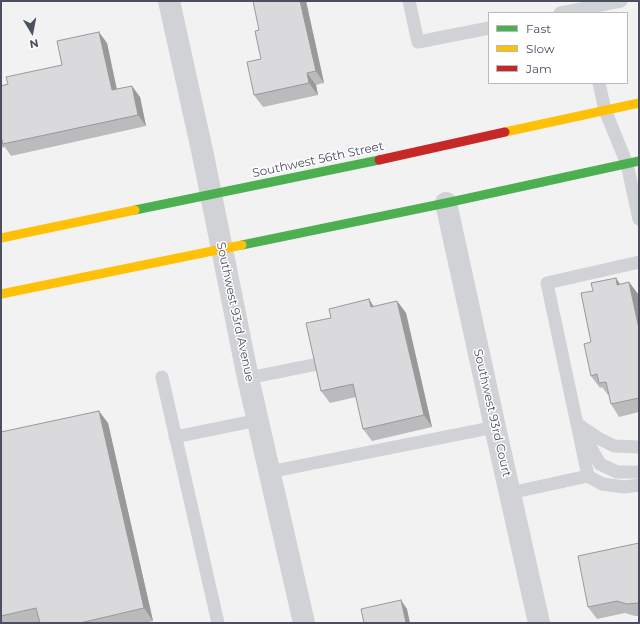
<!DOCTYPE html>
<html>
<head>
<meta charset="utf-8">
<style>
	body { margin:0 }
	#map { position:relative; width:640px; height:624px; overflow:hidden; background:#f2f2f2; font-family:Montserrat,sans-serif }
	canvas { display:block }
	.frame { position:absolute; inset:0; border:2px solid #4a505e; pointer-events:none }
	.legend { position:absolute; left:488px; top:12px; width:140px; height:72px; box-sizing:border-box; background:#fff; border:1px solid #b7b9bf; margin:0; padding:5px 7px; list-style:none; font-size:12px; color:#4a505e }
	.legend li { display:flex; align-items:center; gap:8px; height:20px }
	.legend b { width:20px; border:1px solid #b7b9bf }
	.north { position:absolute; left:12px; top:12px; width:40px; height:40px; -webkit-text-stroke:3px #fff; paint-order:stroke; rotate:170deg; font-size:11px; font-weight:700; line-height:16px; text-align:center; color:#4a505e }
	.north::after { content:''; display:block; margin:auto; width:14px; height:18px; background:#4a505e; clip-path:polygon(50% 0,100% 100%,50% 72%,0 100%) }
</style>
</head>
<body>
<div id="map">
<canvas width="640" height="624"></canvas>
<div class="frame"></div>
<ul class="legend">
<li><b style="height:5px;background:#4caf50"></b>Fast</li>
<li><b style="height:5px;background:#ffc107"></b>Slow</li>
<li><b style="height:5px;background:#c62828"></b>Jam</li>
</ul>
<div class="north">N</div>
</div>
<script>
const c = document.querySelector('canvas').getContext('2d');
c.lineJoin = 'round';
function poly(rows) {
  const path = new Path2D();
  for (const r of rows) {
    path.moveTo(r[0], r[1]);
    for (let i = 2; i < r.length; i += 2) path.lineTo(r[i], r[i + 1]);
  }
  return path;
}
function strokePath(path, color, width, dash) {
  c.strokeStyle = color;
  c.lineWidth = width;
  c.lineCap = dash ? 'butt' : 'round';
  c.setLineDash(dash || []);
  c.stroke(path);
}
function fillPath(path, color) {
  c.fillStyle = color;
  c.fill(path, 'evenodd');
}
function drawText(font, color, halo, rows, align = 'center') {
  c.font = font + ' Montserrat,sans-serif';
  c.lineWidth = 3;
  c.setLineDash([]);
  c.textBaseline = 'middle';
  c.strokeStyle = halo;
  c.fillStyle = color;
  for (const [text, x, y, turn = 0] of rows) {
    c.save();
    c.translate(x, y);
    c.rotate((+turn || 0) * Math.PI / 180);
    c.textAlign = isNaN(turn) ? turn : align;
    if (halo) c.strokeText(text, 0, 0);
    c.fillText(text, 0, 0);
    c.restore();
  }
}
const lane = poly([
	[409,1,418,42,489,28],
	[560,13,621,1],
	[599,83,605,110,627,164,639,219],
	[162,377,218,623],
	[248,378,313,365],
	[580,426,598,438,614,446,639,447],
	[583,434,600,464,617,472,639,472],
	[175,437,258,420],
	[269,472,495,427],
	[588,476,547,283,639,262],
	[510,493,588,476,602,484,625,487,639,485]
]);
const street = poly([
	[169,1,203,155,248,378,304,623],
	[446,203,495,427,539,623]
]);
const fast = poly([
	[135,210,379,160],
	[242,245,446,203,639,161]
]);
const slow = poly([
	[505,132,639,103],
	[1,238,135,210],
	[1,294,242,245]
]);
const jam = poly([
	[379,160,505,132]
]);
const wall = poly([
	[306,1,324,83,316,85,318,95,263,107,254,95,261,59,259,30],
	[107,43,117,89,140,97,146,126,11,156,5,147,1,148,1,86,8,84,62,65],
	[629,282,638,294,639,301,639,412,619,417,611,404,609,395,608,395,602,387,600,388,591,376,593,291],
	[369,299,374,307,397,301,406,313,432,427,372,441,363,429,356,397,330,403,321,391,331,318],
	[108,423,153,621,145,623,40,623,40,622,34,623,1,623,1,432],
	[639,543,639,616,635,616,625,613,597,619,588,607]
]);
const shadedWall = poly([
	[300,1,306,1,324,83,316,71],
	[99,32,107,43,119,101,112,90],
	[307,73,316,85,318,95,309,83],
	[132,86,140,97,146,126,138,115],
	[616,278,624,290,617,285],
	[629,282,638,294,639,301,639,329],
	[369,299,377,312,371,307],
	[397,301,406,313,432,427,424,415],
	[99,411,108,423,153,621,144,608],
	[401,600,407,609,410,623,406,623]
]);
const building = poly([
	[253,1,300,1,316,71,307,73,309,83,254,95,247,62,261,59,255,31,259,30,253,1],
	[99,32,112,90,132,86,138,115,3,144,1,136,1,86,8,84,6,77,62,65,57,41,99,32],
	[616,278,617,285,629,282,639,329,639,398,611,404,606,382,599,383,597,374,591,376,584,344,591,342,581,293,593,291,591,283,616,278],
	[369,299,371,307,397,301,424,415,363,429,353,384,321,391,306,323,331,318,329,309,369,299],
	[99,411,144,608,80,623,40,623,36,608,1,616,1,432,99,411],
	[639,543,639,603,627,604,617,601,588,607,578,556,639,543],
	[401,600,406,623,364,623,361,609,401,600]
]);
const streetNames = [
	["Southwest 56th Street",318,160,-12],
	["Southwest 93rd Avenue",235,312,78],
	["Southwest 93rd Court",492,413,77]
];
strokePath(lane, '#d1d2d5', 13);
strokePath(street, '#d1d2d5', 22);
strokePath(fast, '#4caf50', 9);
strokePath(slow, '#ffc107', 9);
strokePath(jam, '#c62828', 9);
fillPath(wall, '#bbbbbd');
fillPath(shadedWall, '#99999a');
fillPath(building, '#dadadc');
strokePath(building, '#99999a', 1);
drawText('12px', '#4a505e', '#fff', streetNames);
</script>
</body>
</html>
